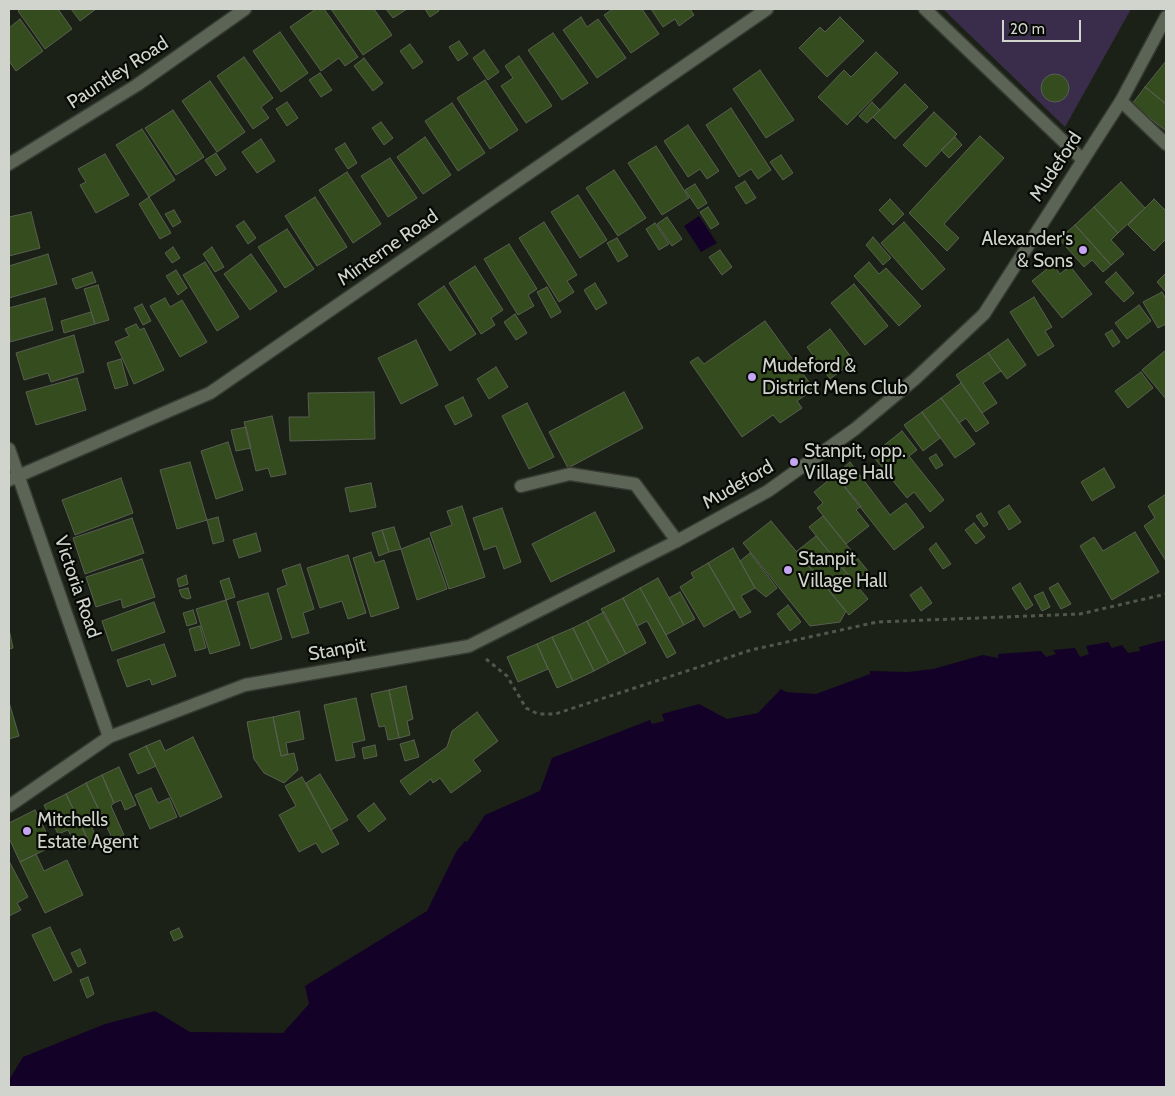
<!DOCTYPE html>
<html>
<head>
<meta charset="utf-8">
<style>
	body { margin:0 }
	#map { position:relative; width:1175px; height:1096px; overflow:hidden; background:#1b2116; font-family:Cabin,sans-serif }
	canvas { display:block }
	.frame { position:absolute; inset:0; border:10px solid #d0d4cd; pointer-events:none }
	.scale { position:absolute; left:1002px; top:20px; width:79px; height:22px; box-sizing:border-box; border:2px solid #d0d4cd; border-top:0; padding-left:6px; font-size:15px; line-height:18px; white-space:nowrap; color:#d0d4cd; -webkit-text-stroke:4px #070905; paint-order:stroke }
</style>
</head>
<body>
<div id="map">
<canvas width="1175" height="1096"></canvas>
<div class="frame"></div>
<div class="scale">20 m</div>
</div>
<script>
const c = document.querySelector('canvas').getContext('2d');
c.lineJoin = 'round';
function fillPath(path, color) {
  c.fillStyle = color;
  c.fill(path, 'evenodd');
}
function poly(rows) {
  const path = new Path2D();
  for (const r of rows) {
    if (r.length === 3) {
      path.moveTo(r[0] + r[2], r[1]);
      path.arc(r[0], r[1], r[2], 0, 2 * Math.PI);
      continue;
    }
    path.moveTo(r[0], r[1]);
    for (let i = 2; i < r.length; i += 2) path.lineTo(r[i], r[i + 1]);
  }
  return path;
}
function strokePath(path, color, width, dash) {
  c.strokeStyle = color;
  c.lineWidth = width;
  c.lineCap = dash ? 'butt' : 'round';
  c.setLineDash(dash || []);
  c.stroke(path);
}
function drawText(font, color, halo, rows, align = 'center') {
  c.font = font + ' Cabin,sans-serif';
  c.lineWidth = 4.5;
  c.setLineDash([]);
  c.textBaseline = 'middle';
  c.strokeStyle = halo;
  c.fillStyle = color;
  for (const [text, x, y, turn = 0] of rows) {
    c.save();
    c.translate(x, y);
    c.rotate((+turn || 0) * Math.PI / 180);
    c.textAlign = isNaN(turn) ? turn : align;
    if (halo) c.strokeText(text, 0, 0);
    c.fillText(text, 0, 0);
    c.restore();
  }
}
const green = poly([
	[943,9,1131,9,1065,127]
]);
const water = poly([
	[699,216,717,243,701,252,684,226],
	[1166,640,1166,1087,9,1087,9,1080,23,1057,105,1024,155,1011,190,1032,283,1033,309,1004,305,986,427,911,456,852,465,841,467,842,485,815,540,791,552,758,650,720,652,724,664,721,662,714,699,704,727,719,758,713,781,689,786,692,816,694,870,674,870,671,908,672,933,669,983,655,998,658,998,654,1041,651,1046,657,1056,654,1053,650,1075,648,1080,657,1089,654,1086,646,1108,642,1112,648,1122,645,1128,653,1140,651,1139,647]
]);
const building = poly([
	[21,9,58,9,72,29,45,49,18,11,21,9],
	[71,9,96,9,80,21,71,9],
	[316,9,324,9,358,57,345,66,339,58,321,71,290,27,316,9],
	[331,9,374,9,392,35,363,55,331,9],
	[386,9,407,9,393,18,386,9],
	[425,9,438,9,439,11,430,17,425,9],
	[613,9,642,9,659,34,631,53,604,15,613,9],
	[651,9,690,9,694,15,679,26,675,19,663,27,651,9],
	[581,17,587,27,598,19,626,58,597,78,563,30,581,17],
	[840,17,864,41,827,77,799,48,820,27,825,32,840,17],
	[20,19,43,51,16,71,9,61,9,28,20,19],
	[280,32,308,73,281,92,253,51,280,32],
	[553,33,588,83,562,100,528,50,553,33],
	[459,41,468,54,458,61,449,47,459,41],
	[410,44,423,62,413,69,400,51,410,44],
	[484,50,499,72,488,80,473,58,484,50],
	[876,52,898,73,847,125,818,97,844,70,851,77,876,52],
	[519,56,552,106,526,123,501,86,513,78,505,66,519,56],
	[244,57,273,98,261,107,269,118,253,129,217,76,244,57],
	[364,58,383,83,373,91,354,66,364,58],
	[1166,61,1166,104,1145,87,1166,61],
	[760,70,794,120,766,138,733,89,760,70],
	[320,73,332,90,321,97,309,80,320,73],
	[1055,88,14],
	[485,80,518,130,490,149,457,98,485,80],
	[210,81,245,132,217,152,182,101,210,81],
	[905,84,928,107,895,139,873,117,905,84],
	[1145,87,1166,104,1166,131,1132,104,1145,87],
	[287,102,298,118,287,126,276,109,287,102],
	[872,102,880,110,867,123,859,116,872,102],
	[452,103,485,153,458,171,425,121,452,103],
	[731,108,771,170,758,179,751,169,739,177,706,125,731,108],
	[173,110,204,157,176,175,145,128,173,110],
	[934,112,957,134,926,167,903,145,934,112],
	[381,122,393,138,384,145,372,128,381,122],
	[688,125,719,171,707,179,700,169,688,177,664,141,688,125],
	[142,129,175,180,149,197,116,145,142,129],
	[980,136,1004,158,944,224,959,238,947,251,909,213,980,136],
	[425,137,451,175,423,194,397,157,425,137],
	[955,137,962,145,949,158,941,150,955,137],
	[261,139,275,161,257,173,242,152,261,139],
	[345,143,357,163,348,169,335,149,345,143],
	[656,146,689,198,662,215,628,163,656,146],
	[216,153,226,169,216,176,205,160,216,153],
	[105,154,129,195,96,213,80,185,86,182,78,169,105,154],
	[781,155,793,173,783,180,770,162,781,155],
	[390,158,417,198,388,217,361,176,390,158],
	[614,170,646,218,618,236,586,188,614,170],
	[347,172,381,224,353,243,319,190,347,172],
	[745,181,756,198,746,204,735,187,745,181],
	[1121,182,1145,208,1118,233,1094,207,1121,182],
	[695,184,707,203,698,209,685,190,695,184],
	[578,195,607,240,580,258,551,212,578,195],
	[149,197,171,233,160,239,139,204,149,197],
	[315,197,347,247,317,266,285,216,315,197],
	[890,199,904,214,893,225,879,210,890,199],
	[1154,199,1166,211,1166,239,1154,251,1128,225,1154,199],
	[708,207,719,224,711,229,700,212,708,207],
	[1094,207,1118,233,1111,240,1124,254,1111,265,1075,225,1094,207],
	[174,210,181,222,173,227,165,214,174,210],
	[31,212,40,248,9,256,9,217,31,212],
	[667,217,682,239,672,246,657,224,667,217],
	[244,221,256,238,248,244,236,226,244,221],
	[544,222,577,275,567,281,574,292,559,302,519,238,544,222],
	[904,222,945,269,922,290,881,243,904,222],
	[655,223,669,244,659,250,646,229,655,223],
	[1075,225,1111,265,1103,272,1092,260,1084,267,1059,239,1075,225],
	[287,229,314,269,285,288,258,247,287,229],
	[873,237,891,258,883,265,866,245,873,237],
	[617,238,628,256,618,262,607,243,617,238],
	[509,244,537,289,528,295,534,306,518,315,484,259,509,244],
	[173,247,180,258,172,263,165,253,173,247],
	[212,247,224,267,215,272,203,254,212,247],
	[720,250,732,267,722,275,709,257,720,250],
	[48,254,57,284,9,298,9,266,48,254],
	[251,254,277,291,250,310,224,274,251,254],
	[205,262,239,317,217,331,183,275,205,262],
	[869,262,879,274,886,268,921,306,899,326,854,276,869,262],
	[1053,264,1060,274,1070,266,1092,294,1062,318,1032,281,1053,264],
	[475,266,503,310,491,318,495,325,481,334,449,283,475,266],
	[176,270,187,288,178,295,166,276,176,270],
	[92,272,96,282,76,289,72,279,92,272],
	[1116,272,1134,293,1124,302,1105,282,1116,272],
	[1166,273,1166,292,1157,282,1166,273],
	[595,283,607,303,596,310,584,290,595,283],
	[854,284,888,326,865,345,831,303,854,284],
	[98,285,109,320,95,324,84,289,98,285],
	[444,286,476,334,450,351,418,304,444,286],
	[547,287,561,312,551,318,537,292,547,287],
	[1162,292,1166,299,1166,324,1158,328,1143,302,1162,292],
	[1034,297,1052,327,1045,331,1054,346,1038,356,1010,312,1034,297],
	[45,298,53,330,10,342,9,308,45,298],
	[165,298,170,307,182,300,207,342,180,357,150,306,165,298],
	[142,304,151,321,143,325,134,308,142,304],
	[1139,305,1151,321,1127,339,1115,323,1139,305],
	[91,312,95,324,64,333,61,321,91,312],
	[515,314,527,333,516,340,504,322,515,314],
	[765,321,814,389,797,401,802,408,780,423,773,415,742,437,690,362,698,357,704,364,765,321],
	[136,324,140,330,144,328,164,370,134,384,115,342,129,336,125,329,136,324],
	[830,329,854,361,830,379,807,347,830,329],
	[1112,330,1120,342,1113,347,1105,334,1112,330],
	[74,335,84,372,51,382,48,373,24,380,16,353,74,335],
	[1008,339,1026,365,1007,379,988,353,1008,339],
	[416,340,438,385,401,404,378,358,416,340],
	[1166,350,1166,399,1142,370,1166,350],
	[988,353,1001,371,983,383,997,403,982,413,956,375,988,353],
	[121,359,128,385,115,389,107,363,121,359],
	[496,367,508,387,489,399,477,379,496,367],
	[1141,372,1153,388,1128,408,1115,391,1141,372],
	[77,378,86,410,36,425,26,392,77,378],
	[961,383,989,423,976,432,966,418,959,423,941,398,961,383],
	[374,392,375,439,290,441,289,417,309,417,308,393,374,392],
	[624,392,643,428,568,468,549,432,624,392],
	[463,397,472,416,455,425,445,406,463,397],
	[941,398,975,444,955,458,922,412,941,398],
	[527,403,554,457,529,469,502,416,527,403],
	[922,412,940,438,923,451,904,425,922,412],
	[272,416,286,474,271,477,268,468,256,471,244,422,272,416],
	[246,427,251,448,236,451,231,430,246,427],
	[902,431,917,450,909,456,944,500,930,512,914,492,907,498,872,455,902,431],
	[228,442,243,490,216,499,201,451,228,442],
	[936,454,943,465,936,469,929,458,936,454],
	[190,462,207,520,177,529,160,470,190,462],
	[850,462,890,515,906,503,924,527,894,550,835,475,850,462],
	[1104,468,1115,487,1092,501,1081,482,1104,468],
	[835,475,861,506,856,510,869,526,846,544,817,508,823,503,814,492,835,475],
	[121,478,133,513,75,535,62,500,121,478],
	[371,483,376,507,350,512,345,488,371,483],
	[1166,494,1166,561,1144,526,1155,518,1148,506,1166,494],
	[1009,505,1021,522,1009,530,998,512,1009,505],
	[462,506,485,577,449,589,430,533,452,525,447,511,462,506],
	[502,508,521,562,504,569,496,546,484,550,473,518,502,508],
	[595,512,615,551,551,582,532,544,595,512],
	[981,513,988,524,984,527,976,516,981,513],
	[823,516,868,571,854,582,809,527,823,516],
	[218,517,224,541,213,544,207,520,218,517],
	[132,518,144,553,85,574,73,538,132,518],
	[771,521,846,611,840,622,810,626,743,543,771,521],
	[974,523,985,537,976,544,965,530,974,523],
	[394,527,401,549,389,552,382,530,394,527],
	[382,530,389,552,379,556,372,533,382,530],
	[1135,532,1159,572,1112,600,1080,546,1094,537,1103,551,1135,532],
	[256,533,261,551,239,558,233,540,256,533],
	[816,536,868,599,849,615,797,551,816,536],
	[429,538,447,589,417,600,401,549,429,538],
	[936,543,951,564,943,569,929,549,936,543],
	[733,548,755,588,741,596,751,612,740,618,708,563,733,548],
	[371,552,375,563,384,560,399,608,371,617,353,558,371,552],
	[750,553,777,588,766,597,755,588,740,561,750,553],
	[348,555,366,613,348,619,342,601,320,608,307,568,348,555],
	[142,559,155,597,123,608,121,599,96,607,86,577,142,559],
	[708,563,735,609,704,627,680,587,694,578,691,573,708,563],
	[300,564,314,609,303,613,309,633,292,638,277,589,287,585,282,570,300,564],
	[186,575,188,584,179,587,177,579,186,575],
	[229,578,235,597,226,600,220,581,229,578],
	[658,578,684,625,666,635,640,588,658,578],
	[1020,583,1033,605,1026,610,1012,588,1020,583],
	[1058,583,1071,604,1061,609,1049,588,1058,583],
	[921,587,932,603,921,611,910,595,921,587],
	[188,588,191,598,187,599,182,597,179,590,188,588],
	[640,588,676,653,667,658,647,621,637,626,623,598,640,588],
	[680,592,695,619,684,625,669,598,680,592],
	[1043,592,1050,607,1042,611,1034,596,1043,592],
	[268,593,282,639,251,649,237,602,268,593],
	[623,598,646,643,626,654,601,609,623,598],
	[226,600,240,645,210,654,196,609,226,600],
	[154,602,165,632,112,651,102,621,154,602],
	[788,605,801,622,790,631,777,614,788,605],
	[193,610,197,623,187,626,183,613,193,610],
	[604,612,626,654,609,663,587,621,604,612],
	[587,621,609,663,594,671,573,628,587,621],
	[200,626,206,648,195,651,189,629,200,626],
	[573,628,594,671,573,681,552,637,573,628],
	[9,629,13,648,9,649,9,629],
	[552,637,573,681,557,688,537,644,552,637],
	[164,644,176,676,152,685,150,679,127,687,117,660,164,644],
	[537,644,548,669,518,682,507,657,537,644],
	[406,686,413,719,407,721,410,735,399,738,389,690,406,686],
	[389,690,399,738,388,740,385,726,379,727,371,694,389,690],
	[356,698,365,740,352,743,355,757,336,761,324,705,356,698],
	[9,702,19,736,9,739,9,702],
	[299,711,304,739,286,743,288,754,281,756,273,717,299,711],
	[477,712,498,741,473,760,481,771,451,793,440,778,433,783,431,779,410,795,400,781,447,747,452,731,477,712],
	[273,717,281,756,294,753,298,770,284,783,264,773,254,759,247,722,273,717],
	[193,737,222,797,180,817,146,746,160,740,165,751,193,737],
	[414,740,419,757,405,761,400,744,414,740],
	[375,745,377,756,364,759,362,748,375,745],
	[146,746,156,766,138,774,129,754,146,746],
	[119,767,136,805,125,810,121,800,114,803,102,775,119,767],
	[320,774,348,820,331,830,306,783,320,774],
	[102,775,114,803,111,806,124,835,113,840,86,783,102,775],
	[302,777,339,844,322,853,316,843,299,852,279,815,296,806,285,786,302,777],
	[86,783,105,822,92,828,98,840,90,844,66,794,86,783],
	[151,788,158,803,169,798,177,817,150,829,135,795,151,788],
	[66,794,90,844,78,850,68,830,58,834,44,805,66,794],
	[374,803,386,819,369,832,357,816,374,803],
	[35,810,53,846,20,862,9,838,9,823,35,810],
	[36,854,44,871,67,860,83,895,45,913,20,862,36,854],
	[9,861,28,897,17,903,21,910,9,916,9,861],
	[50,927,72,972,54,981,32,935,50,927],
	[179,928,183,937,174,941,170,932,179,928],
	[80,949,86,963,78,967,71,953,80,949],
	[88,977,94,994,87,998,80,980,88,977]
]);
const path = poly([
	[486,659,507,676,526,708,538,714,555,714,751,650,877,622,1080,614,1166,594]
]);
const minor = poly([
	[925,9,1083,160],
	[1121,101,1166,144],
	[9,164,137,85,245,9],
	[9,449,109,737],
	[9,480,210,393,767,9],
	[521,486,570,474,635,484,677,541]
]);
const tertiary = poly([
	[9,806,109,737,245,685,469,646,677,541,768,491,855,429,915,379,984,314,1121,101,1166,17]
]);
const markers = [
	[1083,250,5,"#c5a6f0"],
	[752,377,5,"#c5a6f0"],
	[794,462,5,"#c5a6f0"],
	[788,570,5,"#c5a6f0"],
	[27,831,5,"#c5a6f0"]
];
const streetNames = [
	["Pauntley Road",118,73,-33],
	["Mudeford",1056,167,-57],
	["Minterne Road",388,248,-35],
	["Mudeford",738,485,-30],
	["Victoria Road",77,587,71],
	["Stanpit",337,650,-10]
];
const poiNames = [
	["Alexander's",1073,239,"right"],
	["& Sons",1073,261,"right"],
	["Mudeford &",762,366],
	["District Mens Club",762,388],
	["Stanpit, opp.",804,451],
	["Village Hall",804,473],
	["Stanpit",798,559],
	["Village Hall",798,581],
	["Mitchells",37,820],
	["Estate Agent",37,842]
];
fillPath(green, '#3a2d4c');
fillPath(water, '#140127');
fillPath(building, '#354c1e');
strokePath(building, '#585f52', 1);
strokePath(minor, '#363a33', 15);
strokePath(tertiary, '#363a33', 15);
strokePath(path, '#52574d', 3, [4, 4]);
strokePath(minor, '#5c6456', 12);
strokePath(tertiary, '#5c6456', 12);
for (const [x, y, r, color] of markers) {
  const dot = new Path2D();
  dot.arc(x, y, r, 0, 2 * Math.PI);
  c.fillStyle = color;
  c.fill(dot);
  strokePath(dot, '#070905', 2);
}
drawText('19px', '#d0d4cd', '#070905', streetNames);
drawText('19px', '#d0d4cd', '#070905', poiNames, 'left');
</script>
</body>
</html>
